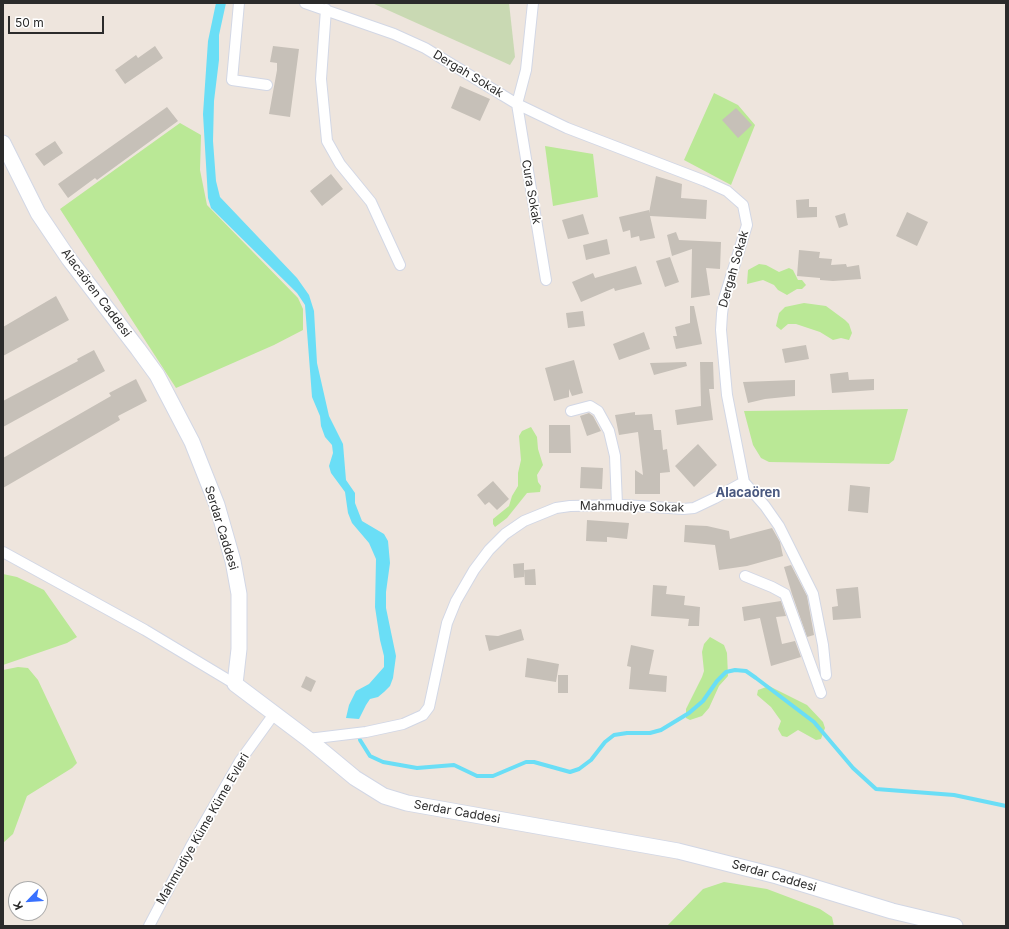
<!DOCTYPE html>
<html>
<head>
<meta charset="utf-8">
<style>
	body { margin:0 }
	#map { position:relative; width:1009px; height:929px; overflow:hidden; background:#eee5dd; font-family:Inter,sans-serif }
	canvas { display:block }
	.frame { position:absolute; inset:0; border:4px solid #2b2b2b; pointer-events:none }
	.north { position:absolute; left:8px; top:881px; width:40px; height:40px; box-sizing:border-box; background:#fff; border:1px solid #aaa; border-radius:50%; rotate:245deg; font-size:11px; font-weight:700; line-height:16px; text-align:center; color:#2b2b2b }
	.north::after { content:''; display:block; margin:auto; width:14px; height:18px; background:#3971ff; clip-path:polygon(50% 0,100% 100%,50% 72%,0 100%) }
	.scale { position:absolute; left:8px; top:16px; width:96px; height:18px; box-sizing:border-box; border:2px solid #2b2b2b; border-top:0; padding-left:5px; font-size:12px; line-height:14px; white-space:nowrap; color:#2b2b2b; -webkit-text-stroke:3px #fff; paint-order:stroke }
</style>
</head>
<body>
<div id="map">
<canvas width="1009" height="929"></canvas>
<div class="frame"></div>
<div class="north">K</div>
<div class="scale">50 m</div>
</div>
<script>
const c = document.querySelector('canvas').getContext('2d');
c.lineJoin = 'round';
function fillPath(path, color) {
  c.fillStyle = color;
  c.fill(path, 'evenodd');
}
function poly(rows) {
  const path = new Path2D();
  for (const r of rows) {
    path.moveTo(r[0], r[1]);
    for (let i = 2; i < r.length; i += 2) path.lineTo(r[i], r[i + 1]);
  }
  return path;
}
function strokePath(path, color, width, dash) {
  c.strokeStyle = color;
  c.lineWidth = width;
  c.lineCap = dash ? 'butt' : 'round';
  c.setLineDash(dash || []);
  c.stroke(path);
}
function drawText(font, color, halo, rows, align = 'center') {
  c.font = font + ' Inter,sans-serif';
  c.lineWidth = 3.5;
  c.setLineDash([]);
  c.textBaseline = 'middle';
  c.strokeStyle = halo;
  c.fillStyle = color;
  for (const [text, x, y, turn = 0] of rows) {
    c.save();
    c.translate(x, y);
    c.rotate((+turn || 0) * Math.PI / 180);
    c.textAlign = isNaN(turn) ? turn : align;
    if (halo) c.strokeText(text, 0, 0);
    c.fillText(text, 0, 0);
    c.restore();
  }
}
const green = poly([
	[714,93,738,105,755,125,731,185,684,160],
	[180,123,201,135,200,170,207,205,298,298,303,309,303,330,274,345,176,388,60,209],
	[545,146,593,154,598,197,553,206],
	[759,264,766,265,779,272,789,268,793,270,798,280,802,280,806,285,802,289,797,289,787,295,778,290,774,285,763,280,747,284,748,270],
	[804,303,826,306,845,320,849,324,852,333,849,340,841,338,833,340,820,332,796,324,788,324,781,330,776,326,779,313,785,307],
	[908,409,894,460,889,464,769,462,761,458,753,445,744,411],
	[531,427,537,437,538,449,543,465,537,475,538,482,541,486,540,492,527,493,507,518,495,527,493,524,493,519,509,506,512,496,518,486,518,473,521,460,519,436,522,431],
	[3,574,17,577,44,590,77,637,67,643,3,665],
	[710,637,724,645,727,653,728,676,719,686,709,708,702,716,690,720,686,718,686,709,702,677,704,671,702,652,704,644],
	[18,667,28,668,38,680,77,763,72,768,27,796,13,834,3,843,3,670],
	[769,686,807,705,823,722,825,728,821,739,816,740,798,730,787,737,782,736,778,729,781,721,771,707,757,695,758,690],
	[724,882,767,889,820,909,832,917,834,926,667,926,703,889]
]);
const cemetery = poly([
	[372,3,509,3,515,57,510,65]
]);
const water = poly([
	[216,3,226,3,219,35,219,60,214,101,213,141,216,181,220,197,297,278,309,295,314,311,317,363,329,416,343,444,346,480,355,493,355,503,362,521,384,534,388,541,390,563,386,592,386,608,396,656,393,678,390,686,384,692,378,697,370,699,366,705,359,719,346,718,349,705,356,691,369,684,384,667,384,656,380,640,375,607,376,559,369,543,352,523,348,513,345,492,331,473,329,466,333,453,332,445,325,437,321,426,320,416,312,397,305,305,297,293,211,208,208,198,203,114,208,41]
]);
const stream = poly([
	[360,740,370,756,383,762,417,768,454,765,477,776,493,776,526,762,534,762,570,772,579,769,591,760,605,742,614,735,627,733,650,733,661,730,689,713,703,701,717,681,726,672,735,670,746,671,756,678,814,722,853,768,876,789,954,795,1006,806]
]);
const building = poly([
	[155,46,163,58,125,84,115,70,136,55,138,58],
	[273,46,299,49,290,117,269,114,277,70,277,63,270,62],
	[460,86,490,99,480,121,451,108],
	[167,107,178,121,97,180,95,178,68,198,58,184],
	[736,108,752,125,738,138,722,120],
	[55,141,63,153,44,166,35,154],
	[331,174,343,189,322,206,310,191],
	[656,176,682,184,681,198,707,200,706,219,650,216,655,238,640,241,639,236,631,238,630,230,623,232,619,217,649,210,649,213],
	[809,199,809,207,817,207,817,217,797,218,796,200],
	[907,212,928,222,917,246,896,236],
	[845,213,848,225,839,228,835,216],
	[583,214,589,234,568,239,562,220],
	[676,232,679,240,721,242,720,269,706,268,710,295,691,298,692,249,672,256,667,235],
	[607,239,610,254,586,260,583,245],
	[799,250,820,252,819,258,832,259,831,265,846,264,847,267,859,265,861,279,833,281,820,280,820,278,797,276],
	[670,257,679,282,665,287,656,261],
	[636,266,642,284,615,291,614,288,581,302,572,282,593,273,595,278],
	[56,296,69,320,3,356,3,327],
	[690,306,694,306,702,344,676,349,673,336,677,336,675,327,690,323],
	[583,311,585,326,568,328,566,313],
	[644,332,650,349,619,360,613,344],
	[806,345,809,359,785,363,782,349],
	[94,350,105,371,3,427,3,401,78,361,77,359],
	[574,360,583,393,572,396,569,389,569,397,554,401,545,368],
	[686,362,687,366,654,375,650,363],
	[700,362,713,362,714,389,709,389,713,420,677,425,675,410,701,406],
	[848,372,849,380,874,379,874,390,832,393,830,374],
	[136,379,147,401,118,416,120,420,3,488,3,458,111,396,109,393],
	[795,380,795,396,765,399,748,403,743,382],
	[635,412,635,415,652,414,654,430,661,430,663,450,667,449,670,472,660,473,660,494,635,494,635,470,643,475,638,432,619,435,615,415],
	[589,413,593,416,601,431,587,436,580,416],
	[549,425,570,425,571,453,549,453],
	[698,444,717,465,694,487,675,466],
	[581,467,603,468,602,489,580,488],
	[493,481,509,499,497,510,489,502,485,505,477,495],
	[850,485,870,487,868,513,848,511],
	[587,520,629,523,627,539,607,537,607,542,586,541],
	[685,525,707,526,729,531,730,539,772,528,780,542,783,556,747,566,719,570,715,545,684,542],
	[524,563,524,577,514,578,513,564],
	[791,565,807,596,814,635,807,637,792,594,784,567],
	[535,569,536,585,525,585,524,570],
	[653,585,667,586,666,594,685,596,684,605,700,607,699,626,688,626,689,619,651,616],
	[858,587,861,618,833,620,832,607,838,606,836,589],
	[781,601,786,616,776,617,782,644,795,641,801,657,771,666,760,618,744,621,742,607],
	[521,629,524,640,489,651,485,635,498,636],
	[631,645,654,650,649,674,667,676,666,692,629,689,631,667,627,666],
	[527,658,559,664,556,682,525,677],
	[558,675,568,675,568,693,558,693],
	[306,676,316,681,311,692,301,687]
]);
const street = poly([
	[239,3,232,80,267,85],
	[305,3,394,34,425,48,517,104,567,128,705,181,727,191,743,205,747,225,724,299,722,314,721,330,727,395,744,482,765,506,779,526,813,594,823,645,826,675],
	[533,3,526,70,517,104,546,280],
	[326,9,321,79,327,141,340,164,371,202,400,265],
	[571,411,590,406,598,411,609,431,615,456,617,505],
	[3,552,145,630,235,684],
	[745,576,772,587,785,594,821,693],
	[308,739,366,732,403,724,423,715,429,707,447,623,456,601,474,570,489,550,505,534,524,521,556,508,570,506,624,505,683,509,694,508,715,498,744,482],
	[149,926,191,846,240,761,274,714]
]);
const secondary = poly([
	[3,143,38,213,69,259,138,349,157,375,192,442,217,505,233,561,239,594,239,649,235,684,308,739,355,778,384,796,407,803,678,851,777,876,892,911,955,926]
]);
const streetNames = [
	["Dergah Sokak",468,74,31],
	["Cura Sokak",531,192,80],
	["Dergah Sokak",734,269,-74],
	["Alacaören Caddesi",96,293,53],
	["Mahmudiye Sokak",632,507,1],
	["Serdar Caddesi",221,528,73],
	["Serdar Caddesi",457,812,10],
	["Mahmudiye Küme Küme Evleri",203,829,-60],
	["Serdar Caddesi",774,876,16]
];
const neighbourhoodNames = [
	["Alacaören",748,493]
];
fillPath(green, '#bae896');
fillPath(cemetery, '#c9d9b3');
fillPath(water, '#6adef6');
strokePath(stream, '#6adef6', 4);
fillPath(building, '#c6c0b8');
strokePath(street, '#d2d7e5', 12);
strokePath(secondary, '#d2d7e5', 17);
strokePath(street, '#fff', 10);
strokePath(secondary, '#fff', 15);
drawText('12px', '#2b2b2b', '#fff', streetNames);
drawText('bold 13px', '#49587f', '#fff', neighbourhoodNames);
</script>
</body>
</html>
